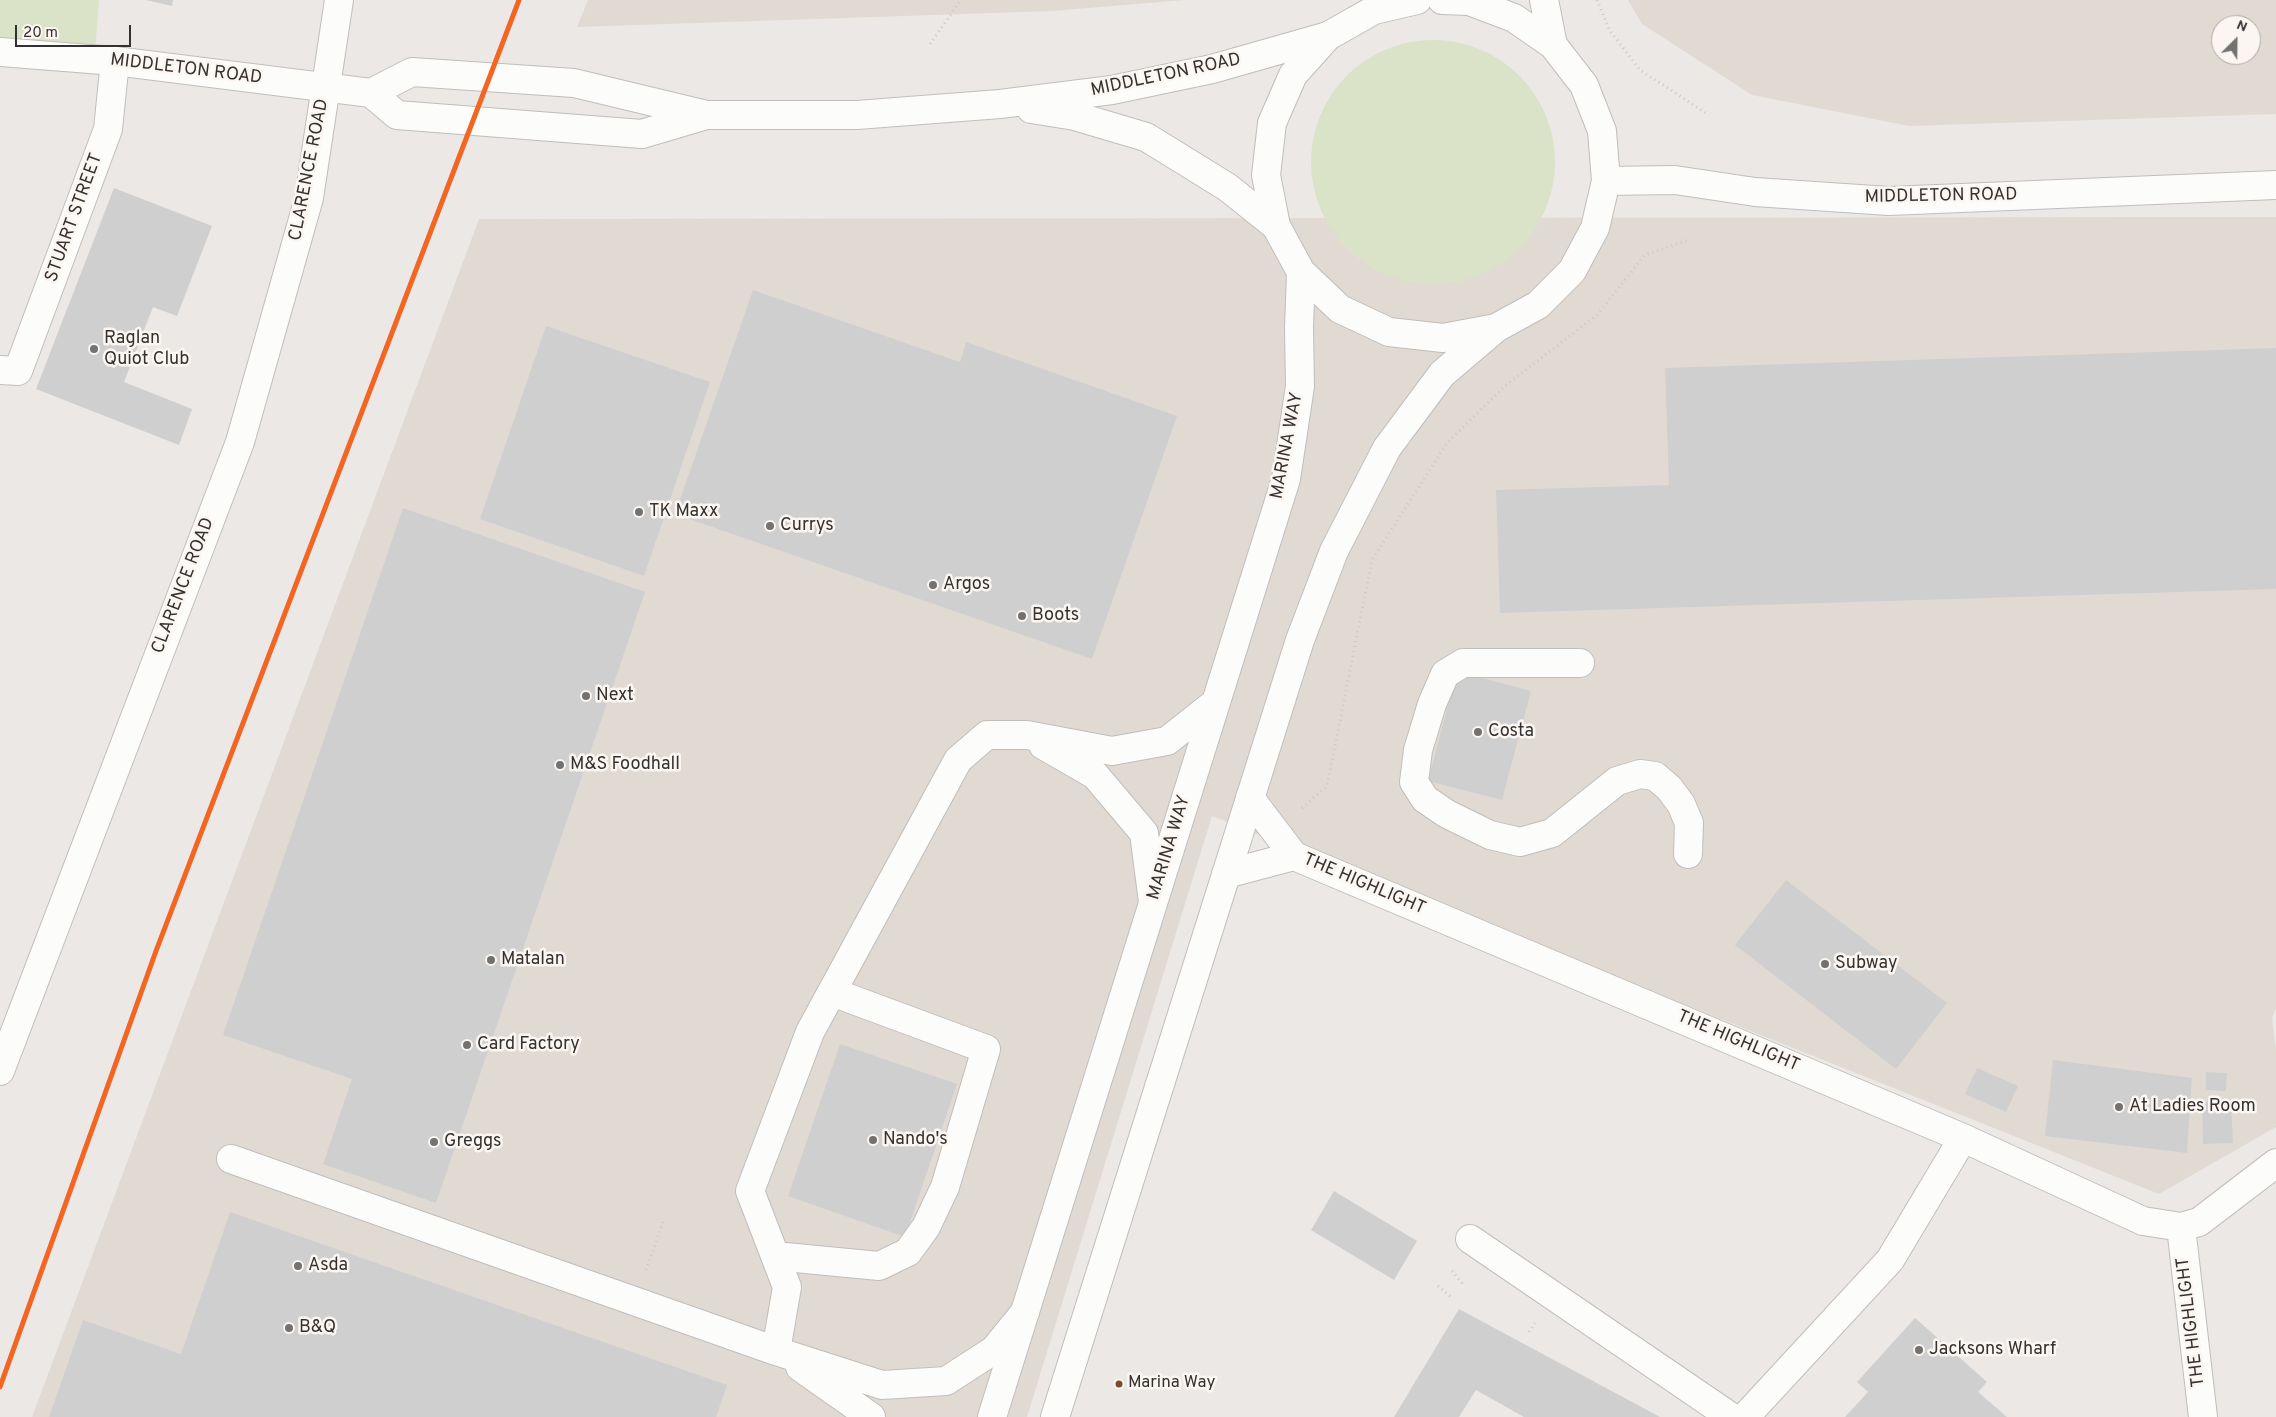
<!DOCTYPE html>
<html>
<head>
<meta charset="utf-8">
<style>
	body { margin:0 }
	#map { position:relative; width:2276px; height:1417px; overflow:hidden; background:#ebe8e6; font-family:Overpass,sans-serif }
	canvas { display:block }
	.north { position:absolute; left:2211px; top:15px; width:50px; height:50px; box-sizing:border-box; background:#fbf6f1; border:1px solid #aba8a4; border-radius:50%; rotate:23deg; font-size:14px; font-weight:700; line-height:20px; text-align:center; color:#343230 }
	.north::after { content:''; display:block; margin:auto; width:18px; height:22px; background:#747270; clip-path:polygon(50% 0,100% 100%,50% 72%,0 100%) }
	.scale { position:absolute; left:15px; top:25px; width:116px; height:22px; box-sizing:border-box; border:2px solid #343230; border-top:0; padding-left:6px; font-size:15px; line-height:18px; white-space:nowrap; color:#343230; -webkit-text-stroke:4px #fbf6f1; paint-order:stroke }
</style>
</head>
<body>
<div id="map">
<canvas width="2276" height="1417"></canvas>
<div class="north">N</div>
<div class="scale">20 m</div>
</div>
<script>
const c = document.querySelector('canvas').getContext('2d');
c.lineJoin = 'round';
function fillPath(path, color) {
  c.fillStyle = color;
  c.fill(path, 'evenodd');
}
function poly(rows) {
  const path = new Path2D();
  for (const r of rows) {
    if (r.length === 3) {
      path.moveTo(r[0] + r[2], r[1]);
      path.arc(r[0], r[1], r[2], 0, 2 * Math.PI);
      continue;
    }
    path.moveTo(r[0], r[1]);
    for (let i = 2; i < r.length; i += 2) path.lineTo(r[i], r[i + 1]);
  }
  return path;
}
function strokePath(path, color, width, dash) {
  c.strokeStyle = color;
  c.lineWidth = width;
  c.lineCap = dash ? 'butt' : 'round';
  c.setLineDash(dash || []);
  c.stroke(path);
}
function drawText(font, color, halo, rows, align = 'center') {
  c.font = font + ' Overpass,sans-serif';
  c.lineWidth = 5;
  c.setLineDash([]);
  c.textBaseline = 'middle';
  c.strokeStyle = halo;
  c.fillStyle = color;
  for (const [text, x, y, turn = 0] of rows) {
    c.save();
    c.translate(x, y);
    c.rotate((+turn || 0) * Math.PI / 180);
    c.textAlign = isNaN(turn) ? turn : align;
    if (halo) c.strokeText(text, 0, 0);
    c.fillText(text, 0, 0);
    c.restore();
  }
}
const built = poly([
	[588,0,1185,0,1052,11,577,27],
	[1628,0,2276,0,2276,114,1909,126,1752,95,1642,24],
	[2221,25,2251,25,2251,55,2221,55],
	[2276,217,2276,1008,2272,1018,2276,1049,2276,1127,2159,1194,1212,816,1027,1417,32,1417,479,219]
]);
const green = poly([
	[0,0,99,0,95,52,0,41],
	[1433,162,122]
]);
const building = poly([
	[146,0,173,0,172,6],
	[114,188,212,226,177,316,153,307,124,382,192,409,179,445,36,389],
	[753,290,960,362,966,342,1177,416,1092,659,675,514],
	[546,326,710,382,644,576,480,519],
	[2276,348,2276,589,1500,613,1496,490,1669,485,1665,368],
	[403,508,645,592,436,1203,323,1164,352,1079,223,1035],
	[1457,671,1531,691,1502,800,1428,781],
	[1786,880,1947,1003,1896,1069,1735,945],
	[840,1044,957,1084,905,1237,788,1196],
	[2053,1060,2192,1078,2187,1153,2045,1136],
	[1977,1068,2018,1086,2006,1112,1965,1094],
	[2206,1072,2227,1073,2226,1091,2206,1090],
	[2231,1101,2233,1143,2203,1144,2202,1102],
	[1334,1191,1417,1241,1394,1280,1311,1230],
	[230,1212,727,1385,716,1417,49,1417,83,1320,181,1354],
	[1459,1309,1660,1417,1524,1417,1476,1390,1459,1417,1394,1417],
	[1915,1318,1987,1382,1978,1392,2007,1417,1845,1417,1868,1392,1857,1382]
]);
const path = poly([
	[1597,0,1610,31,1640,70,1709,115],
	[930,44,961,0],
	[1302,808,1327,786,1372,560,1447,443,1505,386,1597,315,1645,255,1688,240],
	[646,1270,664,1220],
	[1452,1271,1463,1284],
	[1438,1286,1451,1297],
	[1529,1332,1535,1323]
]);
const minor = poly([
	[1606,181,1675,180,1755,192,1889,201,2276,185],
	[0,370,18,371,108,129,115,61],
	[1580,663,1463,663,1445,674,1432,704,1418,750,1414,782,1425,799,1447,814,1490,835,1520,842,1552,833,1617,781,1640,774,1655,776,1669,788,1681,804,1689,823,1688,854],
	[1043,745,1095,775,1144,833,1153,902],
	[1250,798,1294,856,1963,1138,2143,1221,2181,1227,2199,1222,2276,1163],
	[1226,874,1294,856],
	[0,1071,240,442,309,198,339,0],
	[231,1159,776,1351,882,1385,946,1381,994,1350,1025,1312],
	[2181,1227,2203,1417],
	[1470,1239,1731,1417],
	[775,1256,879,1266,908,1252,926,1227,945,1187,986,1049,832,992],
	[776,1351,787,1287,750,1191,810,1032,958,760,987,735,1027,735,1112,751,1167,741,1215,703],
	[800,1367,871,1417],
	[1745,1417,1890,1260,1963,1138]
]);
const major = poly([
	[0,52,115,61,371,93,412,72,574,83,707,115,857,115,1000,104,1112,90,1212,69,1328,36],
	[371,93,397,115,642,134,706,115],
	[1031,109,1075,116,1146,137,1227,187,1276,226]
]);
const highway = poly([
	[1417,0,1374,10,1328,36,1293,75,1272,123,1266,175,1276,226,1301,272,1340,309,1389,332,1443,338,1496,328,1538,305,1572,271,1595,228,1606,181,1602,131,1584,85,1553,45,1514,18,1469,1,1442,0],
	[1544,0,1553,45],
	[992,1417,1286,479,1300,386,1299,328,1301,272],
	[1055,1417,1300,640,1334,551,1387,448,1442,374,1496,328]
]);
const rail1 = poly([
	[0,1387,156,951,519,0]
]);
const markers = [
	[94,349,5,"#747270"],
	[639,512,5,"#747270"],
	[770,526,5,"#747270"],
	[933,585,5,"#747270"],
	[1022,616,5,"#747270"],
	[586,696,5,"#747270"],
	[1478,732,5,"#747270"],
	[560,765,5,"#747270"],
	[491,960,5,"#747270"],
	[1825,964,5,"#747270"],
	[467,1045,5,"#747270"],
	[2119,1107,5,"#747270"],
	[873,1140,5,"#747270"],
	[434,1142,5,"#747270"],
	[298,1266,5,"#747270"],
	[289,1328,5,"#747270"],
	[1919,1350,5,"#747270"],
	[1119,1384,4.5,"#7a4b2a"]
];
const busNames = [
	["Marina Way",1128,1384]
];
const streetNames = [
	["MIDDLETON ROAD",186,70,7],
	["MIDDLETON ROAD",1166,76,-12],
	["CLARENCE ROAD",310,170,-79],
	["MIDDLETON ROAD",1941,197,-1],
	["STUART STREET",75,218,-70],
	["MARINA WAY",1288,446,-79],
	["CLARENCE ROAD",184,586,-69],
	["MARINA WAY",1170,848,-73],
	["THE HIGHLIGHT",1364,885,23],
	["THE HIGHLIGHT",1738,1042,23],
	["THE HIGHLIGHT",2192,1322,-97]
];
const poiNames = [
	["Raglan",104,339],
	["Quiot Club",104,360],
	["TK Maxx",649,512],
	["Currys",780,526],
	["Argos",943,585],
	["Boots",1032,616],
	["Next",596,696],
	["Costa",1488,732],
	["M&S Foodhall",570,765],
	["Matalan",501,960],
	["Subway",1835,964],
	["Card Factory",477,1045],
	["At Ladies Room",2129,1107],
	["Nando's",883,1140],
	["Greggs",444,1142],
	["Asda",308,1266],
	["B&Q",299,1328],
	["Jacksons Wharf",1929,1350]
];
fillPath(built, '#e1dad3');
fillPath(green, '#dae3c8');
fillPath(building, '#d0cfcf');
strokePath(minor, '#c0bebc', 30);
strokePath(major, '#c0bebc', 30);
strokePath(highway, '#c0bebc', 30);
strokePath(path, '#cac9c9', 3, [1, 4]);
strokePath(minor, '#fcfcfb', 28);
strokePath(major, '#fcfcfb', 28);
strokePath(highway, '#fcfcfb', 28);
strokePath(rail1, '#f26522', 5);
for (const [x, y, r, color] of markers) {
  const dot = new Path2D();
  dot.arc(x, y, r, 0, 2 * Math.PI);
  c.fillStyle = color;
  c.fill(dot);
  strokePath(dot, '#fbf6f1', 2);
}
drawText('17px', '#343230', '#fbf6f1', busNames, 'left');
drawText('18px', '#343230', '#fbf6f1', streetNames);
drawText('18px', '#343230', '#fbf6f1', poiNames, 'left');
</script>
</body>
</html>
